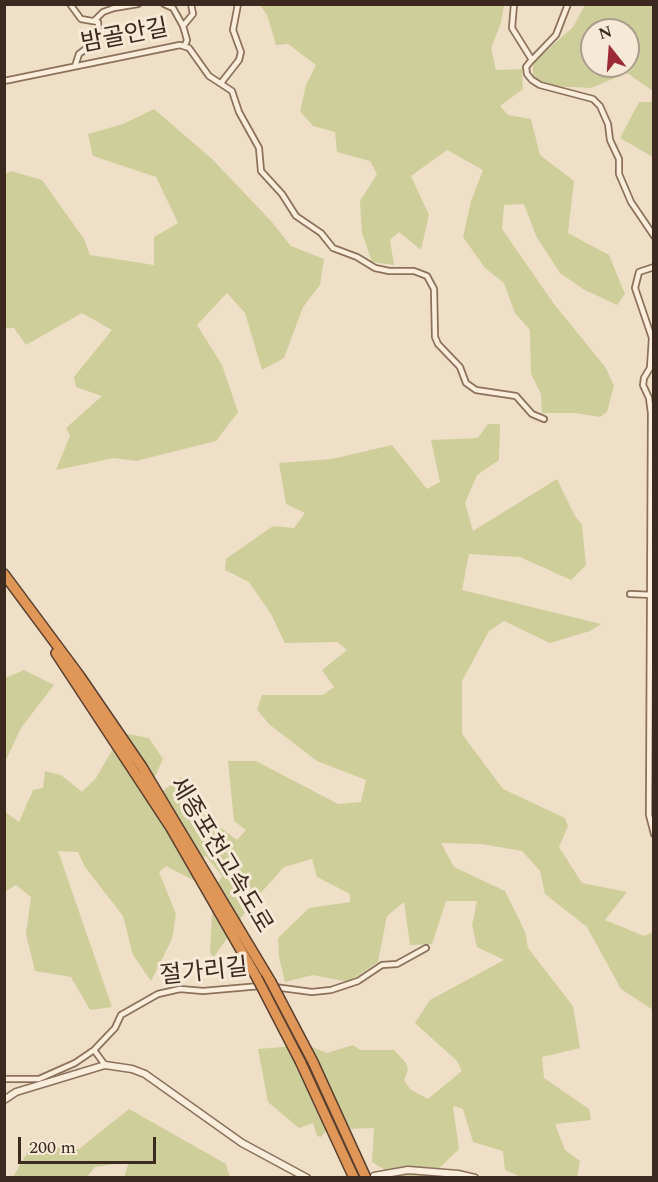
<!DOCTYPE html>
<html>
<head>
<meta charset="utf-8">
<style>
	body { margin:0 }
	#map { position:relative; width:658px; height:1182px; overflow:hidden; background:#efdfc7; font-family:Spectral,serif }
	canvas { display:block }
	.frame { position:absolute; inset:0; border:6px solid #3c2a20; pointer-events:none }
	.north { position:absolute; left:580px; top:18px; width:60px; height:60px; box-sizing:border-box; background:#f6ead7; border:2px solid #ac9d8e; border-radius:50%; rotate:343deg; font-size:16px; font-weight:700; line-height:24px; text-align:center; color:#3c2a20 }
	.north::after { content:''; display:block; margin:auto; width:21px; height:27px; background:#9c2a36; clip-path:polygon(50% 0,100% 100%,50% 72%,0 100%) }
	.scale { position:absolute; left:18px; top:1137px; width:138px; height:27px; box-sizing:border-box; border:3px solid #3c2a20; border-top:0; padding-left:8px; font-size:18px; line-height:21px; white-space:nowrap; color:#3c2a20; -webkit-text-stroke:4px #f6ead7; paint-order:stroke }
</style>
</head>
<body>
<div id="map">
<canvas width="658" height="1182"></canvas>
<div class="frame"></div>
<div class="north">N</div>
<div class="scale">200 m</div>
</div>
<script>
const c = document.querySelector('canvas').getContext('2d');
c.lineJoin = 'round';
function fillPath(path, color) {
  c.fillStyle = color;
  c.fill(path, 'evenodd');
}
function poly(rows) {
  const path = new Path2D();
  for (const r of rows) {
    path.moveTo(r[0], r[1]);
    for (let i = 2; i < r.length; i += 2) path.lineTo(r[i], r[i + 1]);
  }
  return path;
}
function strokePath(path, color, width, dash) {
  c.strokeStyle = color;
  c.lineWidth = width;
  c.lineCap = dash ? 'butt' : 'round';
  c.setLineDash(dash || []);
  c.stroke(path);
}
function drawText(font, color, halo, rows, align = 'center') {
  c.font = font + ' Spectral,"Noto Sans KR",serif';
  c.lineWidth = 6;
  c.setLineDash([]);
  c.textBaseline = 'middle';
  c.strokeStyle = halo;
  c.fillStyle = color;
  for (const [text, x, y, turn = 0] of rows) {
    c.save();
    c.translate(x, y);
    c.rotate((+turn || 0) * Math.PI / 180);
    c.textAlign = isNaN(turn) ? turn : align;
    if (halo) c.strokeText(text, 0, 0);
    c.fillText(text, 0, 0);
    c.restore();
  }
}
const green = poly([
	[260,5,504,5,501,23,491,48,496,70,522,69,523,89,500,106,508,115,531,119,540,155,574,181,568,233,609,255,625,294,617,305,583,289,560,273,536,236,524,204,504,205,502,229,554,304,606,368,614,386,607,412,600,417,575,413,542,413,541,394,531,374,530,330,515,313,504,283,485,268,463,237,471,201,483,170,447,150,411,176,429,215,421,250,399,232,390,240,394,265,372,262,362,233,360,201,377,174,370,161,337,152,335,132,313,126,300,111,306,85,316,65,288,44,276,45,267,15],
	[585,5,653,5,653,91,627,73,591,88,552,86,533,77,533,63,573,27],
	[592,30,628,30,628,66,592,66],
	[653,96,654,157,653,157,620,138,639,102,651,102],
	[154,109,212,159,271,221,291,246,324,259,320,285,303,307,284,358,262,370,245,313,227,293,197,325,222,365,238,412,216,441,136,461,114,458,56,470,70,436,66,428,102,396,76,387,74,377,112,330,82,313,26,345,14,328,5,328,5,174,11,171,42,180,84,239,90,255,154,265,154,237,178,223,156,177,93,156,88,134,123,124],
	[488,424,500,424,499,460,477,475,465,503,473,531,557,479,575,516,582,525,586,565,571,580,520,557,469,554,462,590,601,624,590,631,550,643,504,621,489,631,462,681,462,734,503,789,565,818,568,826,559,847,582,883,627,892,605,920,644,936,653,932,653,1010,621,989,587,927,545,894,540,871,522,851,481,844,441,843,454,867,505,891,525,932,528,948,573,1006,580,1048,542,1057,544,1078,589,1109,591,1120,555,1124,565,1150,580,1161,577,1177,521,1177,505,1170,503,1151,473,1142,463,1109,453,1106,459,1149,432,1175,432,1177,396,1177,372,1162,374,1128,344,1129,331,1125,321,1137,317,1136,313,1123,299,1128,268,1102,258,1049,307,1045,327,1053,353,1045,360,1050,394,1050,406,1063,408,1070,404,1080,410,1089,428,1099,462,1071,457,1061,415,1023,430,1000,504,960,477,947,472,925,477,901,446,901,432,944,410,945,404,902,387,916,378,962,348,982,313,975,285,982,279,957,278,938,309,908,350,902,350,894,317,877,312,859,284,867,250,905,214,957,210,953,213,895,222,876,205,855,195,881,166,866,159,872,176,914,172,939,151,981,133,955,123,916,85,867,78,852,58,851,112,1007,90,1010,71,977,35,971,26,934,31,897,16,885,5,892,4,811,19,822,33,790,43,788,45,771,61,775,82,792,96,778,122,733,149,738,163,759,152,783,151,800,181,777,221,828,237,840,246,830,234,821,228,761,256,761,338,804,361,802,366,780,317,761,270,725,257,710,262,695,323,695,334,687,322,670,347,650,337,642,285,643,271,614,249,582,225,570,226,559,273,526,294,528,305,513,286,504,279,463,332,459,392,445,427,489,440,482,431,440,478,438],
	[24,670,54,685,21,728,5,762,5,678],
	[129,1109,226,1164,230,1177,124,1177,129,1162,95,1167,87,1177,13,1177,31,1146,79,1149]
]);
const minor = poly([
	[70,4,81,19,98,22,99,33,96,41,79,54,75,66],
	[164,4,173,8,183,26,187,40,185,45],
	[514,4,512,28,532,60],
	[568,4,556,35,530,62,526,67,527,74,532,80,540,85,593,99,600,106,608,124,610,140,619,159,619,174,631,202,654,236],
	[94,21,103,12,114,8,138,4],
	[183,26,193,14,191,4],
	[4,81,180,45,189,48,209,76,232,91,239,112,259,148,261,171,282,194,296,216,321,233,333,248,357,257,375,268,389,271,414,271,427,276,434,289,435,337,438,344,460,367,466,383,476,390,516,396,532,414,544,419],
	[221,83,239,60,241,52,233,30,238,4],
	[654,267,639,272,635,288,652,338,650,368,644,378,643,385,649,398,651,413,649,815,654,834],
	[630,594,654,595],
	[274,987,312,992,331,990,358,981,382,965,397,964,426,948],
	[94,1050,105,1065],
	[4,1079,39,1079,75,1063,94,1050,115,1028,121,1015,158,994,180,989,203,991,260,986]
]);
const tertiary = poly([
	[4,1100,16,1092,105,1065,132,1069,145,1074,242,1143,307,1178],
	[374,1176,408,1170,458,1174,475,1178]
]);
const motorway = poly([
	[4,574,79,675,142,767,271,982],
	[56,653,171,828,257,978],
	[300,1061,354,1178],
	[313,1062,366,1178]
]);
const motorwayBridge = poly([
	[257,978,300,1061],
	[271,982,313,1062]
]);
const streetNames = [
	["밤골안길",125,38,-11],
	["세종포천고속도로",219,856,59],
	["절가리길",204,974,-6]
];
fillPath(green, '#cdce9a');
strokePath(minor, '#8c715c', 8);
strokePath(tertiary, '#8c715c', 9);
strokePath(motorway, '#593f30', 12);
strokePath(minor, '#faeddb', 4.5);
strokePath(tertiary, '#faeddb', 6);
strokePath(motorway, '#df9657', 9);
strokePath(motorwayBridge, '#593f30', 12, []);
strokePath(motorwayBridge, '#df9657', 9);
drawText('24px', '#3c2a20', '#f6ead7', streetNames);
</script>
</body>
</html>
